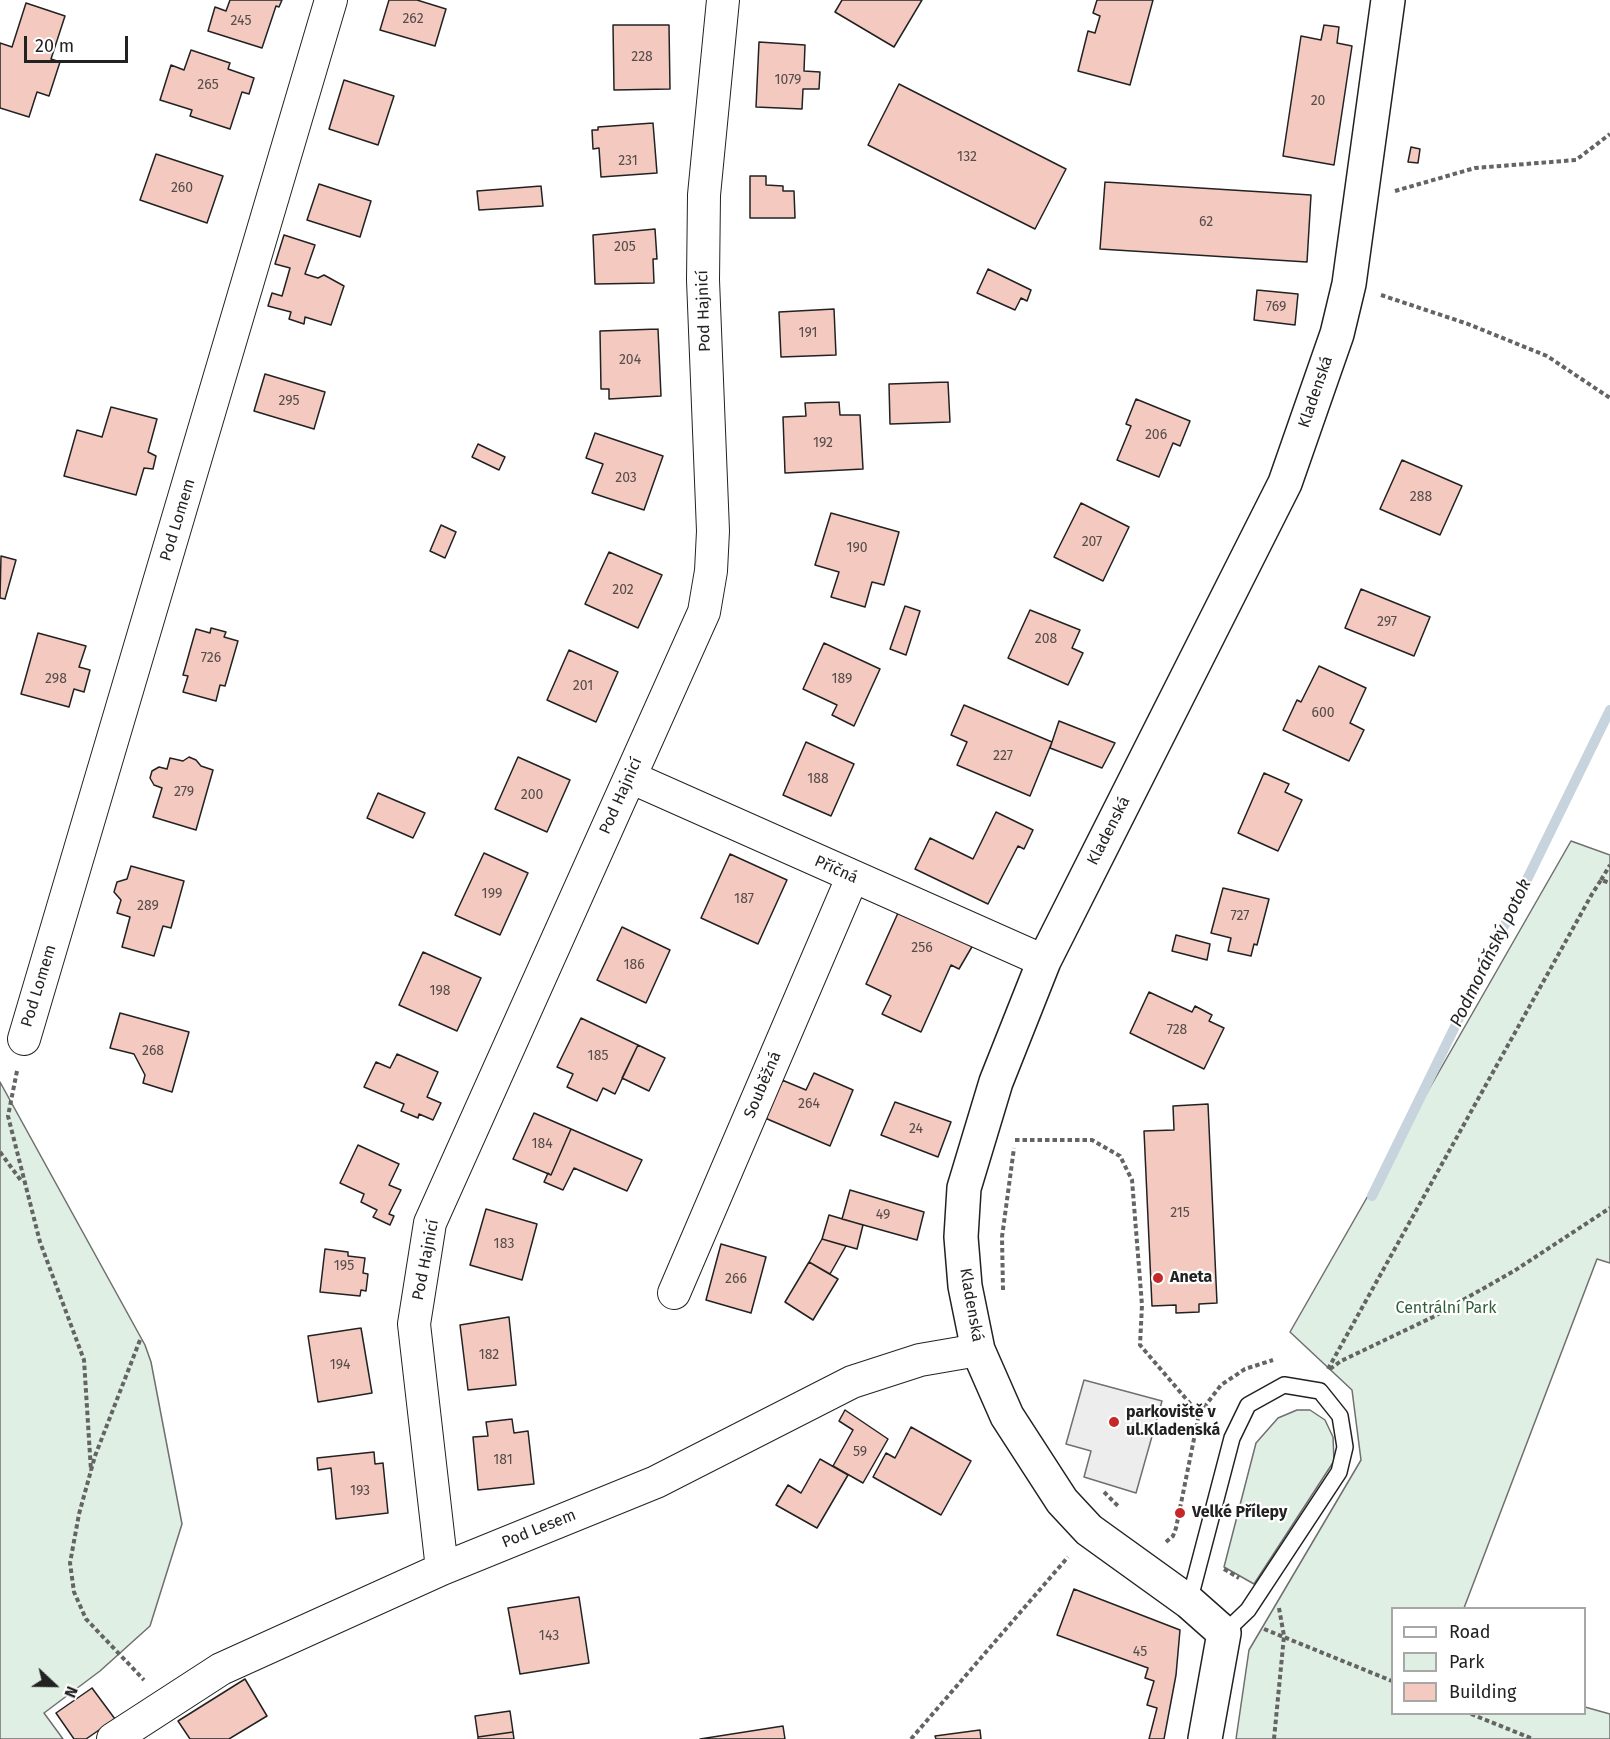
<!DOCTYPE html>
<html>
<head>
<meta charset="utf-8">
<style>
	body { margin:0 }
	#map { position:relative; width:1610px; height:1739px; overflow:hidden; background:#fff; font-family:"Fira Sans",sans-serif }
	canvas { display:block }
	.legend { position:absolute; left:1391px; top:1607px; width:195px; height:108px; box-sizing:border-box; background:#fff; border:2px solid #a7a7a7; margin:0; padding:8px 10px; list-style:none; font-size:18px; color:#222 }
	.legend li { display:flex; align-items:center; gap:12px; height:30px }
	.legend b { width:30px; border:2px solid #a7a7a7 }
	.north { position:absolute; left:24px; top:1655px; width:60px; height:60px; -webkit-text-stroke:4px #fff; paint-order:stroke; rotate:112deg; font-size:16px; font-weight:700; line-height:24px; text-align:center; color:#222 }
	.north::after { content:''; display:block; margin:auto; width:21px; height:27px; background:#222; clip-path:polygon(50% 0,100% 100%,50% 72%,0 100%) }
	.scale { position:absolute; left:24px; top:36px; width:104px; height:27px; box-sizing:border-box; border:3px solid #222; border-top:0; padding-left:8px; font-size:18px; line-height:21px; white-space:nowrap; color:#222; -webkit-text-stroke:4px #fff; paint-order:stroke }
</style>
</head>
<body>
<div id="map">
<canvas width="1610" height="1739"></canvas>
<ul class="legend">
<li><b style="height:8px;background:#fff"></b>Road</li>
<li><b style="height:16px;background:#e0efe3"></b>Park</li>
<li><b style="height:16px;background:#f3c9c0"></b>Building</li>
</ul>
<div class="north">N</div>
<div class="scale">20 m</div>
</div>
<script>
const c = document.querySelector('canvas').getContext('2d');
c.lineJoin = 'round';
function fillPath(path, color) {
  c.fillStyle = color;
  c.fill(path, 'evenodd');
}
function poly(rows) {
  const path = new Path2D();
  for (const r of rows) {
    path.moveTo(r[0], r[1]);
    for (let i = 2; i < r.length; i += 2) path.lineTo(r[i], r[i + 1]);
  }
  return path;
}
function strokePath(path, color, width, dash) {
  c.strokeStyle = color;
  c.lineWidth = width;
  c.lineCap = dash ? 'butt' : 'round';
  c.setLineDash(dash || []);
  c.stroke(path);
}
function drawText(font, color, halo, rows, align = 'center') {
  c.font = font + ' "Fira Sans",sans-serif';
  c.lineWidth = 4.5;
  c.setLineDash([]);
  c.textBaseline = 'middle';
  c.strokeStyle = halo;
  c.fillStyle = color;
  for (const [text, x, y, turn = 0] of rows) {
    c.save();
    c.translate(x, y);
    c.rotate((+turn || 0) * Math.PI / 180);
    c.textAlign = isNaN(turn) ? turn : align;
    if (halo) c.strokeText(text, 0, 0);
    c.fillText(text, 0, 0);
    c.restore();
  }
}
const green = poly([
	[1571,841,1610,855,1610,1263,1597,1259,1464,1608,1392,1608,1392,1714,1584,1714,1585,1707,1610,1714,1610,1739,1236,1739,1249,1650,1361,1460,1352,1390,1290,1332,1571,841],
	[0,1082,145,1345,151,1362,182,1524,150,1626,100,1671,44,1713,63,1739,0,1739,0,1082],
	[1297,1410,1310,1410,1325,1420,1333,1437,1334,1461,1254,1584,1224,1567,1256,1443,1278,1418,1297,1410]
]);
const parking = poly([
	[1084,1380,1162,1401,1136,1493,1084,1477,1091,1451,1066,1444,1084,1380]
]);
const stream = poly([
	[1372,1196,1610,710]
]);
const building = poly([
	[230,0,282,0,279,7,276,6,262,48,208,31,215,7,226,11,230,0],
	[389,0,417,0,446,9,435,46,380,30,389,0],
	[842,0,922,0,894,47,835,12,842,0],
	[1097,0,1153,0,1130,85,1078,71,1088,31,1095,33,1100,16,1093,13,1097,0],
	[26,3,65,16,51,59,60,62,49,96,37,92,29,117,0,108,0,43,12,47,26,3],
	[613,25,669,25,670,89,614,90,613,25],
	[1324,25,1339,27,1337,43,1352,46,1334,165,1283,156,1301,36,1321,40,1324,25],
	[759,42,805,45,804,71,820,72,819,89,803,89,802,109,756,107,759,42],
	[191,50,230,63,228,69,254,78,249,94,242,92,230,129,190,116,192,110,160,100,171,65,184,70,191,50],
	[344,80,394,96,378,145,329,129,344,80],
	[899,84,1066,169,1035,229,868,145,899,84],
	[653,123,657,173,601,177,599,148,593,149,592,130,598,130,598,127,653,123],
	[1411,147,1420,149,1418,163,1408,162,1411,147],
	[156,154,223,176,207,223,140,200,156,154],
	[750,176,766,176,766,185,783,186,783,191,794,191,795,218,750,218,750,176],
	[1105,182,1311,195,1307,262,1100,249,1105,182],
	[319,184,371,201,360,237,307,220,319,184],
	[541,186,543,206,479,210,477,191,541,186],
	[655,229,657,259,653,259,654,283,595,284,593,235,655,229],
	[284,235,315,245,305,274,318,278,324,275,344,286,331,325,305,317,304,324,289,319,291,312,268,306,272,293,282,296,290,268,275,264,284,235],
	[988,269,1031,290,1027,301,1021,298,1015,310,977,293,988,269],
	[1257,290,1298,294,1295,325,1254,320,1257,290],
	[834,309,836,355,781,357,779,312,834,309],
	[658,329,661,396,609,399,609,389,601,389,600,331,658,329],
	[265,374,325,392,314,429,254,411,265,374],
	[948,382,950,422,890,424,889,384,948,382],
	[1136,399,1190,421,1180,446,1173,443,1159,477,1117,460,1131,426,1126,424,1136,399],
	[839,402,840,415,860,415,863,469,785,473,783,417,806,416,805,403,839,402],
	[111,407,157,419,148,452,156,456,153,469,144,468,136,495,64,476,77,430,102,437,111,407],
	[595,433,663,456,644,510,592,493,603,464,586,458,595,433],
	[478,444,505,457,499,470,472,457,478,444],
	[1402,460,1462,486,1440,535,1380,509,1402,460],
	[1081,503,1129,527,1103,581,1054,557,1081,503],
	[831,513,899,532,884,585,872,582,865,607,831,597,839,572,815,565,831,513],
	[441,525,456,532,445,558,430,551,441,525],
	[609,552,662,575,638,628,585,604,609,552],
	[1,556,16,560,5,599,0,598,1,556],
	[1361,589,1430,617,1414,656,1345,628,1361,589],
	[905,606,920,611,906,655,890,649,905,606],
	[1030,610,1080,630,1072,648,1083,653,1068,685,1008,658,1030,610],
	[211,628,226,632,224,637,238,641,225,686,220,685,216,701,183,692,188,676,183,675,196,629,210,633,211,628],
	[38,633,86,646,79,667,90,670,84,692,74,689,69,707,21,694,38,633],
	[824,643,880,669,854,726,832,715,837,705,803,689,824,643],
	[569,650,618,672,596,722,547,700,569,650],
	[1319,666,1366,688,1350,723,1364,730,1349,761,1283,730,1297,700,1301,702,1319,666],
	[964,705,1052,742,1030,796,957,765,967,742,951,735,964,705],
	[1059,721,1115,743,1102,768,1050,748,1059,721],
	[806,742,854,764,831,816,783,795,806,742],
	[189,757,196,760,201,766,213,770,196,830,153,817,162,788,154,785,150,778,152,771,159,767,167,769,170,758,183,761,189,757],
	[518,757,570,780,547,832,495,809,518,757],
	[1264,773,1289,784,1285,792,1302,800,1278,851,1238,833,1264,773],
	[378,793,425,813,413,838,367,818,378,793],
	[996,812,1033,830,1024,849,1018,846,988,904,915,869,930,838,973,859,996,812],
	[484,853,528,873,500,935,455,915,484,853],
	[730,854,787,880,758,944,701,918,730,854],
	[131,866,184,881,171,928,163,926,154,956,122,947,130,917,117,913,121,900,114,892,117,882,127,879,131,866],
	[1223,888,1269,899,1257,945,1254,944,1251,956,1228,951,1231,938,1211,933,1223,888],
	[898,913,973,945,959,969,951,965,921,1032,882,1014,891,996,866,984,898,913],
	[622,927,670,950,646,1003,597,980,622,927],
	[1176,935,1210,944,1207,960,1172,951,1176,935],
	[423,952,481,978,457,1031,399,1005,423,952],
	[1149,992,1192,1012,1195,1006,1212,1015,1209,1021,1224,1028,1204,1069,1130,1033,1149,992],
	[120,1013,189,1032,172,1092,143,1083,145,1075,134,1054,110,1048,120,1013],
	[581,1018,638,1045,615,1094,603,1088,597,1101,567,1087,573,1074,557,1067,581,1018],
	[638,1045,665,1058,649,1091,622,1078,638,1045],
	[397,1054,438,1072,427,1097,441,1103,433,1120,419,1114,418,1118,401,1111,404,1104,364,1087,376,1062,390,1068,397,1054],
	[814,1073,853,1090,830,1146,765,1118,782,1080,806,1090,814,1073],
	[895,1102,951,1122,938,1157,881,1135,895,1102],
	[1208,1104,1217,1303,1199,1304,1199,1312,1176,1313,1176,1305,1152,1306,1144,1131,1174,1130,1173,1106,1208,1104],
	[534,1113,571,1129,551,1175,513,1159,534,1113],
	[571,1129,642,1160,627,1191,574,1168,563,1190,544,1182,548,1173,551,1175,571,1129],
	[358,1145,399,1164,389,1185,401,1190,389,1214,394,1216,390,1225,373,1217,377,1210,361,1202,364,1194,340,1183,358,1145],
	[850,1190,924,1212,917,1240,842,1219,850,1190],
	[486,1209,537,1224,522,1280,470,1265,486,1209],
	[829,1215,863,1225,857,1249,822,1239,829,1215],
	[822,1239,846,1246,830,1274,809,1262,822,1239],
	[721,1244,766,1257,751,1313,706,1300,721,1244],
	[325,1249,348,1252,348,1256,365,1258,363,1273,368,1274,366,1291,361,1290,360,1296,320,1292,325,1249],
	[809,1262,838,1279,813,1320,785,1302,809,1262],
	[509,1317,516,1385,468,1390,460,1325,509,1317],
	[361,1328,372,1393,318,1402,308,1336,361,1328],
	[845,1410,888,1439,863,1483,833,1466,853,1430,839,1421,845,1410],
	[512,1419,514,1433,528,1431,534,1484,478,1490,473,1437,488,1436,486,1422,512,1419],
	[911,1427,971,1461,941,1515,873,1477,886,1453,895,1458,911,1427],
	[374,1452,375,1464,383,1463,388,1513,336,1519,331,1468,318,1470,317,1458,374,1452],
	[820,1459,848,1475,817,1528,776,1505,788,1485,801,1493,820,1459],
	[1074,1589,1180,1630,1176,1675,1164,1739,1149,1739,1157,1708,1147,1705,1154,1681,1145,1678,1148,1668,1057,1635,1074,1589],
	[579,1597,589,1663,520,1674,508,1608,579,1597],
	[245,1679,267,1716,229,1739,190,1739,178,1721,245,1679],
	[92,1688,115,1719,86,1739,74,1739,56,1713,92,1688],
	[510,1711,513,1732,478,1737,475,1716,510,1711],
	[783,1726,785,1739,700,1739,783,1726],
	[980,1730,981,1739,936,1739,935,1736,980,1730],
	[513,1732,514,1739,478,1739,478,1737,513,1732]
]);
const path = poly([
	[1395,191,1475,168,1576,160,1610,134],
	[1381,295,1468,324,1547,356,1610,398],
	[1601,880,1610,865],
	[17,1071,8,1116,40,1242,84,1360,91,1471],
	[1015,1140,1092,1140,1120,1156,1132,1180,1142,1305,1140,1345,1199,1414],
	[0,1152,22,1182],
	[1003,1290,1002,1237,1014,1148],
	[140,1340,95,1456,79,1514,70,1563,74,1592,86,1619,144,1680],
	[1328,1369,1592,894,1601,880,1610,883],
	[1330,1369,1341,1361,1433,1317,1514,1271,1610,1208],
	[1104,1492,1118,1506],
	[1166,1542,1173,1536,1176,1528,1199,1414,1221,1385,1245,1369,1273,1360],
	[1224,1569,1239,1578],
	[1264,1629,1392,1681],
	[1471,1714,1533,1739],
	[911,1739,1068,1557],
	[1274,1739,1284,1636,1279,1608]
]);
const lane = poly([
	[1189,1602,1232,1438,1248,1405,1284,1385,1320,1391,1340,1416,1345,1447,1339,1472,1248,1610,1224,1633]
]);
const street = poly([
	[630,777,1044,961],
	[24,1039,331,0],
	[674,1293,852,878],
	[442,1569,414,1324,430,1223,704,612,711,571,713,531,703,280,704,195,723,0],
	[113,1739,221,1669,442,1569,656,1482,852,1382,920,1360,978,1350]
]);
const secondary = poly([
	[1205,1739,1224,1633,1189,1602,1089,1530,1062,1501,1007,1416,978,1350,965,1286,961,1237,964,1188,996,1082,1044,961,1285,483,1337,334,1349,284,1388,0]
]);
const markers = [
	[1158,1278,6,"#c62828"],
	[1114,1422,6,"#c62828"],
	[1180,1513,6,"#c62828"]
];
const numberNames = [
	["262",413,19],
	["245",241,21],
	["228",642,57],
	["1079",788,80],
	["265",208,85],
	["20",1318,101],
	["132",967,157],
	["231",628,161],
	["260",182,188],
	["62",1206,222],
	["205",625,247],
	["769",1276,307],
	["191",808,333],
	["204",630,360],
	["295",289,401],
	["206",1156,435],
	["192",823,443],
	["203",626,478],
	["288",1421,497],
	["207",1092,542],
	["190",857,548],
	["202",623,590],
	["297",1387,622],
	["208",1046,639],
	["726",211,658],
	["298",56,679],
	["189",842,679],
	["201",583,686],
	["600",1323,713],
	["227",1003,756],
	["188",818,779],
	["279",184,792],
	["200",532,795],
	["199",492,894],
	["187",744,899],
	["289",148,906],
	["727",1240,916],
	["256",922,948],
	["186",634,965],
	["198",440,991],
	["728",1177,1030],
	["268",153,1051],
	["185",598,1056],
	["264",809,1104],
	["24",916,1129],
	["184",542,1144],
	["215",1180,1213],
	["49",883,1215],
	["183",504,1244],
	["195",344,1266],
	["266",736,1279],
	["182",489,1355],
	["194",340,1365],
	["59",860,1452],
	["181",503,1460],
	["193",360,1491],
	["143",549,1636],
	["45",1140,1652]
];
const streetNames = [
	["Pod Hajnicí",704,311,-92],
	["Kladenská",1316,392,-71],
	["Pod Lomem",178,520,-73],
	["Pod Hajnicí",621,796,-66],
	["Kladenská",1109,831,-63],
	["Příčná",836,870,24],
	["Pod Lomem",39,986,-73],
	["Souběžná",763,1085,-67],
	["Pod Hajnicí",426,1260,-79],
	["Kladenská",971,1305,80],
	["Pod Lesem",539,1529,-22]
];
const poiNames = [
	["Aneta",1170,1278],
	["parkoviště v",1126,1413],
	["ul.Kladenská",1126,1431],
	["Velké Přílepy",1192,1513]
];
const parkNames = [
	["Centrální Park",1446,1309]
];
const waterNames = [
	["Podmoráňský potok",1491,953,-64]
];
fillPath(green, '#e0efe3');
strokePath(green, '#6f6f6f', 1.5);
fillPath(parking, '#ededed');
strokePath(parking, '#6f6f6f', 1.5);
strokePath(stream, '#c7d3dd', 10);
fillPath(building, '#f3c9c0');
strokePath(building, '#222', 1.5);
strokePath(lane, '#222', 18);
strokePath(street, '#222', 34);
strokePath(secondary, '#222', 36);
strokePath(path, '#646464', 4, [4.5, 3]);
strokePath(lane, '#fff', 15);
strokePath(street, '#fff', 32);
strokePath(secondary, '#fff', 33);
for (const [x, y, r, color] of markers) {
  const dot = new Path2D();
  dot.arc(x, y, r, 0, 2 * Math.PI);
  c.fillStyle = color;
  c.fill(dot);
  strokePath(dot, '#fff', 2);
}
drawText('14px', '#564c4a', null, numberNames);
drawText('16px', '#222', '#fff', streetNames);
drawText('bold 16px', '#222', '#fff', poiNames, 'left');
drawText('16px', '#2f5e38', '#fff', parkNames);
drawText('italic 18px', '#222', '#fff', waterNames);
</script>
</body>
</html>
